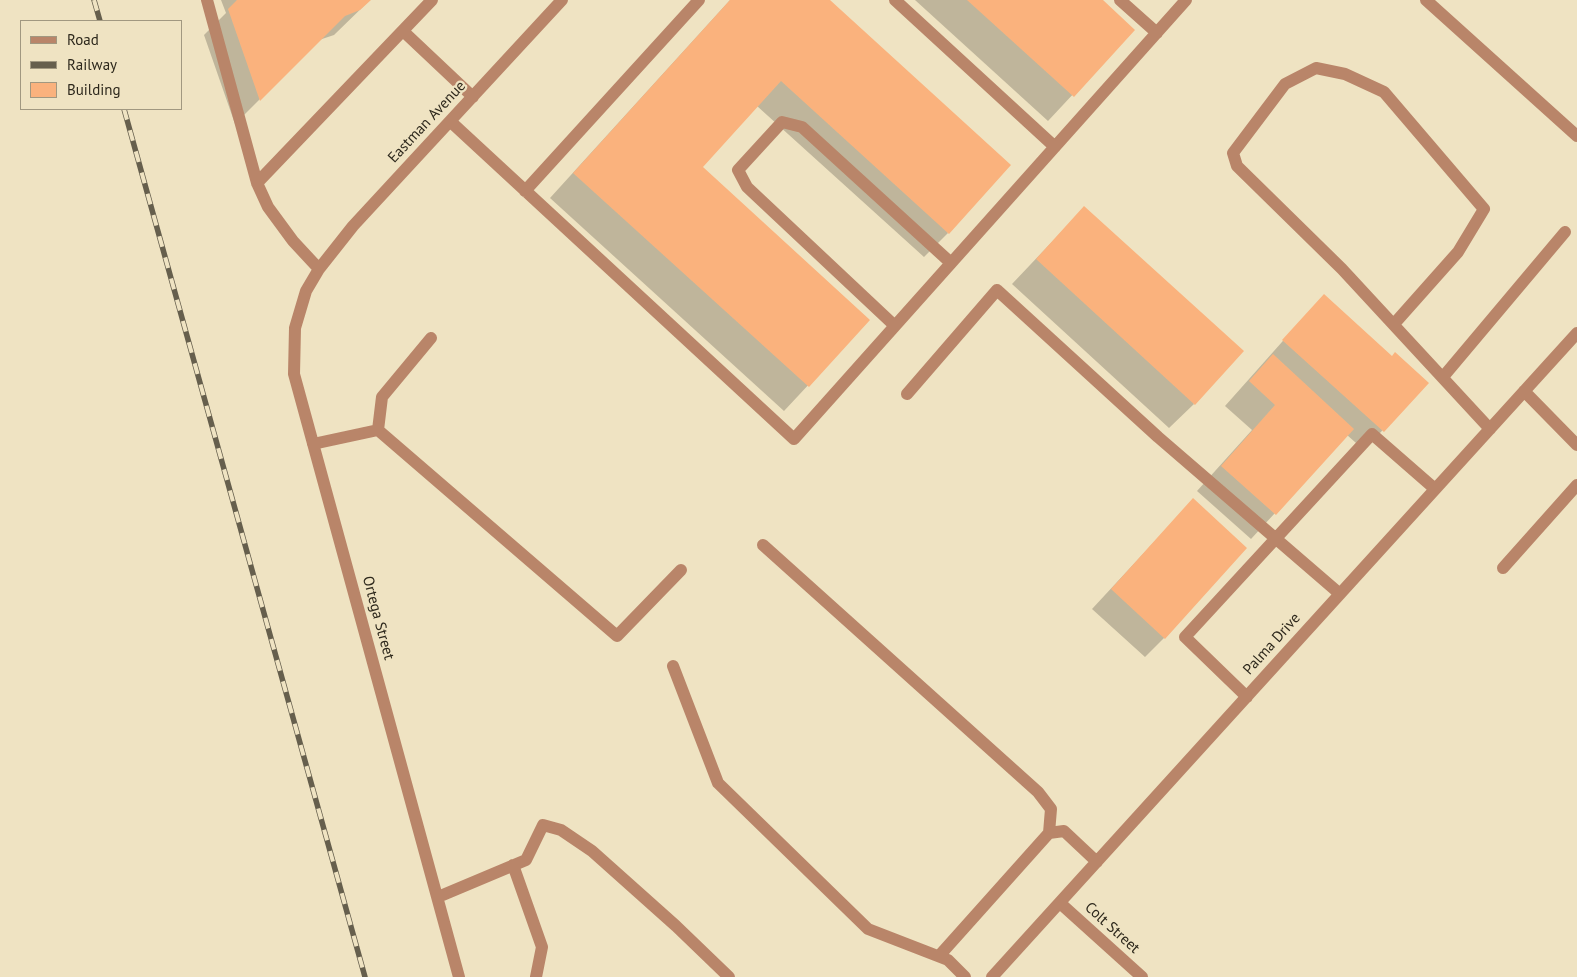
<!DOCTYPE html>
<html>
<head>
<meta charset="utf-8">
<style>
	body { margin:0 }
	#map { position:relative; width:1577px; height:977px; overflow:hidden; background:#efe3c2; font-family:"PT Sans",sans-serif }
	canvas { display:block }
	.legend { position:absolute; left:20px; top:20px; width:162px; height:90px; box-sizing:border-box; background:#efe3c2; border:1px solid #a19880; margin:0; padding:6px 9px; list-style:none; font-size:15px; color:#2d281c }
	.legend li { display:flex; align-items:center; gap:10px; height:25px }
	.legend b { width:25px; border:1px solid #a19880 }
</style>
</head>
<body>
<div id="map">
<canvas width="1577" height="977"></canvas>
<ul class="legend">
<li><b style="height:6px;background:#b98569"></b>Road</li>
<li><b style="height:6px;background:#665f4d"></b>Railway</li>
<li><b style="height:14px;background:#fab27d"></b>Building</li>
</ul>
</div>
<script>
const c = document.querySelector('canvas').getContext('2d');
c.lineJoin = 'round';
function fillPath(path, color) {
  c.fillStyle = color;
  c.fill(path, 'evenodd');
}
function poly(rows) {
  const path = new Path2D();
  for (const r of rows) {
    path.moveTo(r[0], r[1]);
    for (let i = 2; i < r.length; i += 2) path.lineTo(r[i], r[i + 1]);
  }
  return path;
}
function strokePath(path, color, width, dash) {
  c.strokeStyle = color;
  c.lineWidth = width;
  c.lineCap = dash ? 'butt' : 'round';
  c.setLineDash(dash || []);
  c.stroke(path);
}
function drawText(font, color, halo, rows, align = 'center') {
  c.font = font + ' "PT Sans",sans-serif';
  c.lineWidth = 4.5;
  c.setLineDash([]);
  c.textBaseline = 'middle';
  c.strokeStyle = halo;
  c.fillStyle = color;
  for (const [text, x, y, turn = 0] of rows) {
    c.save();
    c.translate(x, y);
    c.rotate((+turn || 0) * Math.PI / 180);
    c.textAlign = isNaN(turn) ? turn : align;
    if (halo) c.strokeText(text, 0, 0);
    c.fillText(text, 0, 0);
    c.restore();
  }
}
const shadow = poly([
	[221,0,370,0,334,35,319,40,235,124,204,35,226,13],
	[730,0,829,0,948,233,924,257,757,106,701,167,869,320,784,411,550,198],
	[915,0,1101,0,1133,30,1048,121],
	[1084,208,1194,404,1169,428,1012,284],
	[1306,315,1391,357,1427,383,1364,450,1347,435,1251,539,1197,491,1252,430,1225,406],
	[1193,500,1164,638,1145,657,1092,609]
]);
const building = poly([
	[237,0,371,0,360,10,345,16,260,101,228,9],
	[730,0,830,0,1011,165,949,234,781,81,703,167,870,320,809,387,573,173],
	[967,0,1103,0,1135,30,1074,97],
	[1084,206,1244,351,1195,405,1036,259],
	[1324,294,1392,356,1395,352,1429,383,1384,432,1282,340],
	[1273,354,1354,429,1276,515,1221,466,1275,405,1249,381],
	[1193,498,1247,548,1165,639,1111,589]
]);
const minor = poly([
	[207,0,257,183,268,207,293,241,319,269],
	[895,0,1055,147],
	[1120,0,1157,33],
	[1426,0,1577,136],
	[403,31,473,97],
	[451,122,794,439,1186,0],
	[257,183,432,0],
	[525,191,699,0],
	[1394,324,1458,252,1484,209,1384,92,1345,74,1316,68,1285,84,1233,153,1237,166,1342,269,1490,429],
	[895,326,747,187,738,170,782,122,802,127,951,263],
	[1443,377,1565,232],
	[1524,391,1577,445],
	[907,394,997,290,1158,437,1340,594],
	[378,430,617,636,681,570],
	[378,430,382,397,431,338],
	[313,444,378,430],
	[763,545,1038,792,1051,809,1049,833],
	[1503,568,1577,485],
	[673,666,718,783,868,929,948,960,965,977],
	[1247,697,1185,637,1372,434,1435,489],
	[513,865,542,947,536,977],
	[438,897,526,860,543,825,561,830,592,851,676,926,729,977],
	[1060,903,1142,977],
	[939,956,1049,833,1064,831,1097,862],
	[459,977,294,374,295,328,306,291,319,269,353,226,562,0],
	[992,977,1577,333]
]);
const rail = poly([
	[94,0,100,21],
	[124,109,365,977]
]);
const streetNames = [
	["Eastman Avenue",427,122,-47],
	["Ortega Street",378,618,75],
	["Palma Drive",1272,644,-48],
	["Colt Street",1112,928,42]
];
fillPath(shadow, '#0003');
fillPath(building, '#fab27d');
strokePath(minor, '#b98569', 12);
strokePath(rail, '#665f4d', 5.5);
strokePath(rail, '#efe3c2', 4, [11]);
drawText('15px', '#2d281c', '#efe3c2', streetNames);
</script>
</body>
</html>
